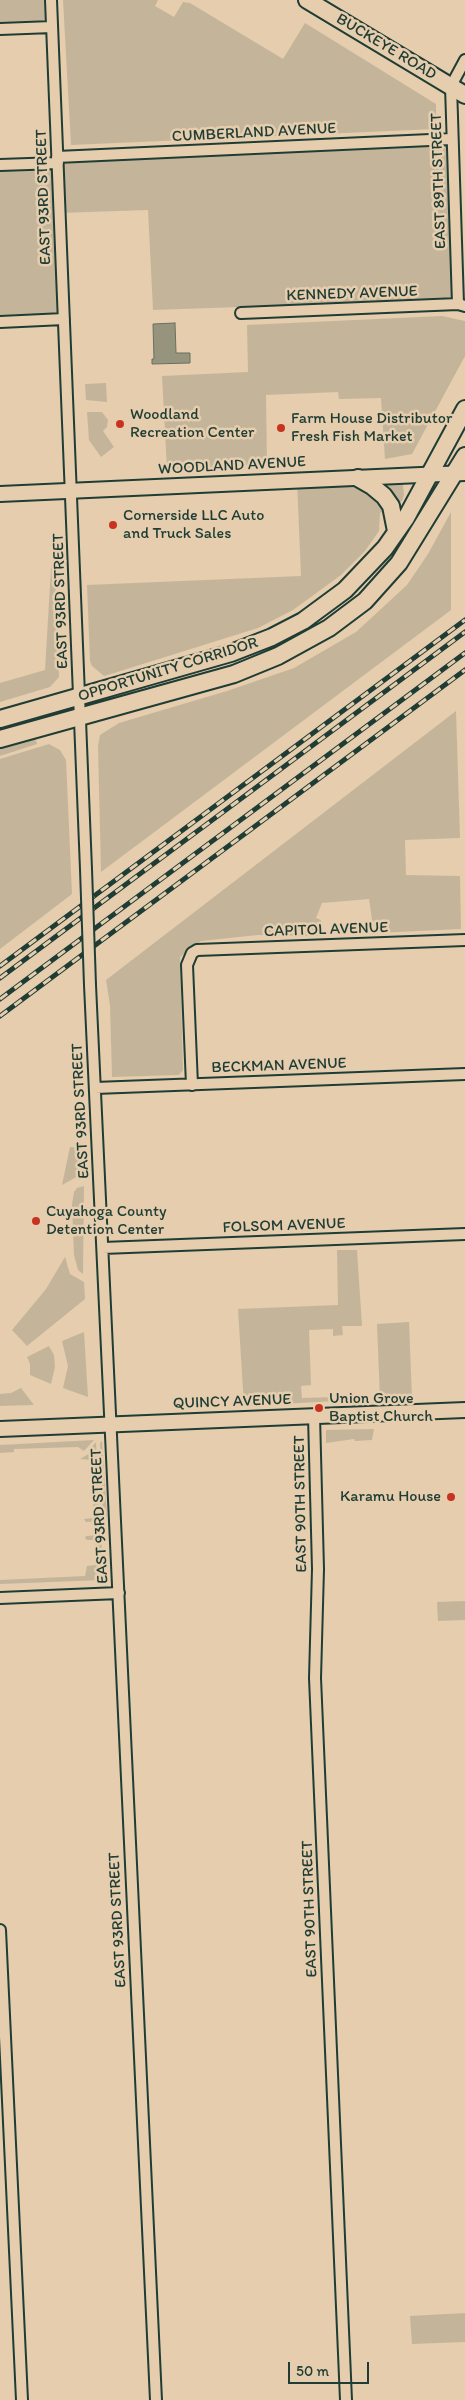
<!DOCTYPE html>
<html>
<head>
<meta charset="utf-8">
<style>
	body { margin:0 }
	#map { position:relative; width:465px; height:2400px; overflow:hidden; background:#e5cdae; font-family:Itim,sans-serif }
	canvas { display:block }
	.scale { position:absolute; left:288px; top:2362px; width:81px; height:22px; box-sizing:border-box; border:2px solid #1f3d34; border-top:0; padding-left:6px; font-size:15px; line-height:18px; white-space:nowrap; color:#1f3d34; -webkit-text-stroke:4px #e5cdae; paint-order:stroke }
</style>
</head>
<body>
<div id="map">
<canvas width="465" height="2400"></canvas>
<div class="scale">50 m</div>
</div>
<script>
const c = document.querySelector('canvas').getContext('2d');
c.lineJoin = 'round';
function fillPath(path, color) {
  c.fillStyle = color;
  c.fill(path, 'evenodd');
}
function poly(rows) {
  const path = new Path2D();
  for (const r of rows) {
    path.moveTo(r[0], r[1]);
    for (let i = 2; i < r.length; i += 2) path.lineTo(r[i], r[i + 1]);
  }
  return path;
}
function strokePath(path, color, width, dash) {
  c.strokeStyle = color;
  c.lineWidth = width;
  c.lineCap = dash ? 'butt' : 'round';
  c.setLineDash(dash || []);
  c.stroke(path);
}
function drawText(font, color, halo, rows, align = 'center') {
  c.font = font + ' Itim,sans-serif';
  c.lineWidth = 5;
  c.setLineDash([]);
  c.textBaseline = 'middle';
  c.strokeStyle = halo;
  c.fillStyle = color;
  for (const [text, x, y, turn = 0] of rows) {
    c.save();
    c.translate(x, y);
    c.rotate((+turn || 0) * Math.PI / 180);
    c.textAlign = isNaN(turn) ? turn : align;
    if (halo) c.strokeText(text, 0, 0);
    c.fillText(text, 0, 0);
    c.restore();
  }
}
const green = poly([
	[0,0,51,0,52,27,0,29],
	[63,0,158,0,155,6,174,17,183,2,190,3,283,59,305,23,436,104,436,129,71,145],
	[452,139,458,304,241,313,240,307,153,310,148,210,60,213,64,319,0,322,0,165,57,163,57,157],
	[442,316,465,321,465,356,412,454,385,459,381,398,339,399,338,392,266,395,267,464,167,469,162,376,248,372,247,325],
	[106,383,107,402,86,400,85,384],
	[87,412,102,412,108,420,107,427,103,431,114,447,101,457,89,440],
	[402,476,404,495,402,501,380,513,379,531,365,551,341,575,293,610,258,628,114,673,104,676,92,666,90,661,87,585,301,576,297,481],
	[451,512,451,610,101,872,98,746,100,735,119,723,227,691,294,668,356,632,407,585,428,554],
	[51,568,58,568,55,595,59,677,50,687,0,702,0,683,45,670],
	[456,711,460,838,405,840,406,875,460,876,461,929,374,933,369,899,322,903,316,918,321,920,321,936,258,935,201,941,180,957,183,1070,179,1075,112,1077,110,1005,106,980],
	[35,737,37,744,0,756,0,748],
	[49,744,60,750,66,760,72,894,0,949,0,759],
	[70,1147,82,1148,82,1174,62,1185],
	[84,1186,83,1274,78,1270,74,1255,72,1204,74,1192,77,1188],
	[337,1250,357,1250,362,1326,342,1326,343,1335,333,1336,333,1329,309,1330,311,1385,301,1386,302,1398,336,1397,336,1401,244,1406,238,1309,338,1305],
	[65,1257,70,1274,84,1282,85,1299,27,1346,12,1330,46,1289],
	[409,1322,412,1398,380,1400,377,1324],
	[84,1332,88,1397,63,1388,68,1366,62,1341],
	[49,1346,54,1355,55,1367,51,1384,30,1375,30,1364,27,1357],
	[21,1388,34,1405,0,1406,0,1394,11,1393],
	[374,1429,372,1440,355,1441,354,1439,326,1443,326,1430],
	[94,1440,84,1451,78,1447,14,1449,14,1452,0,1453,0,1445],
	[102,1441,107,1516,103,1520,100,1443],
	[96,1442,100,1521,86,1522,84,1519,94,1518,91,1460,80,1459,92,1452,90,1449],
	[101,1535,103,1580,0,1584,0,1580,85,1576,87,1566,96,1565,95,1540,87,1540,85,1538,86,1536],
	[465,1601,465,1620,438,1621,437,1602],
	[465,2313,465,2342,412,2344,410,2316]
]);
const water = poly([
	[175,323,176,353,190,353,190,363,152,364,152,359,154,359,153,324,175,323]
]);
const street = poly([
	[51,0,86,869],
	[0,29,52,27],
	[57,157,452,139],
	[0,165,58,163],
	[458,304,451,86,465,60],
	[241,313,458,304,465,306],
	[0,322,64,319],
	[90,985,156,2400],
	[192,1085,187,965,192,953,197,950,465,940],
	[95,1088,465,1074],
	[103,1248,465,1234],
	[314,1416,318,1569,315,1678,346,2400],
	[0,1598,119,1593],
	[0,1930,22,2400]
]);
const secondary = poly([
	[0,494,465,473],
	[0,1429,465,1410]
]);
const primary = poly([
	[307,0,465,95],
	[358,478,372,486,384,496,391,506,396,531],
	[0,719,231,653,272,637,303,621,345,590,385,548,406,518,465,409],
	[0,739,234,674,278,656,329,628,365,601,399,563,465,456]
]);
const rail = poly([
	[0,966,465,620],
	[0,978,465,632],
	[0,999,465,653],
	[0,1016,465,670]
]);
const streetBridge = poly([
	[86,869,90,985]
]);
const markers = [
	[120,424,5,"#c8321e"],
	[281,428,5,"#c8321e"],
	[113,525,5,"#c8321e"],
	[36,1221,5,"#c8321e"],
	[319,1408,5,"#c8321e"],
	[451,1497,5,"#c8321e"]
];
const streetNames = [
	["BUCKEYE ROAD",386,47,31],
	["CUMBERLAND AVENUE",254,133,-3],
	["EAST 89TH STREET",439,181,-92],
	["EAST 93RD STREET",44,197,-92],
	["KENNEDY AVENUE",352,294,-2],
	["WOODLAND AVENUE",232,466,-3],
	["EAST 93RD STREET",61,601,-92],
	["OPPORTUNITY CORRIDOR",168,670,-17],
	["CAPITOL AVENUE",326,930,-2],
	["BECKMAN AVENUE",279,1066,-2],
	["EAST 93RD STREET",81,1111,-93],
	["FOLSOM AVENUE",284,1226,-2],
	["QUINCY AVENUE",232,1402,-2],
	["EAST 90TH STREET",301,1504,-91],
	["EAST 93RD STREET",100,1516,-93],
	["EAST 90TH STREET",310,1909,-92],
	["EAST 93RD STREET",118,1920,-93]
];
const poiNames = [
	["Woodland",130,415],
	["Recreation Center",130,433],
	["Farm House Distributor",291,419],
	["Fresh Fish Market",291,437],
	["Cornerside LLC Auto",123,516],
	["and Truck Sales",123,534],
	["Cuyahoga County",46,1212],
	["Detention Center",46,1230],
	["Union Grove",329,1399],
	["Baptist Church",329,1417],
	["Karamu House",441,1497,"right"]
];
fillPath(green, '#c4b59a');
fillPath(water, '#97947d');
strokePath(water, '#677160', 1);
strokePath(street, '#1f3d34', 14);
strokePath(secondary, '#1f3d34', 18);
strokePath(primary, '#1f3d34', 20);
strokePath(street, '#e5cdae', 10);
strokePath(secondary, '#e5cdae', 14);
strokePath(primary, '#e5cdae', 16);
strokePath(rail, '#1f3d34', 5);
strokePath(rail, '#e5cdae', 3, [9]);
strokePath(streetBridge, '#1f3d34', 14, []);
strokePath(streetBridge, '#e5cdae', 10);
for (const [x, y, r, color] of markers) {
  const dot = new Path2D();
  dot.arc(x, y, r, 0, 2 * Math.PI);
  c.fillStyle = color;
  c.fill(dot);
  strokePath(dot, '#e5cdae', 2);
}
drawText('16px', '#1f3d34', '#e5cdae', streetNames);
drawText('16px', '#1f3d34', '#e5cdae', poiNames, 'left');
</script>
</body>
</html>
